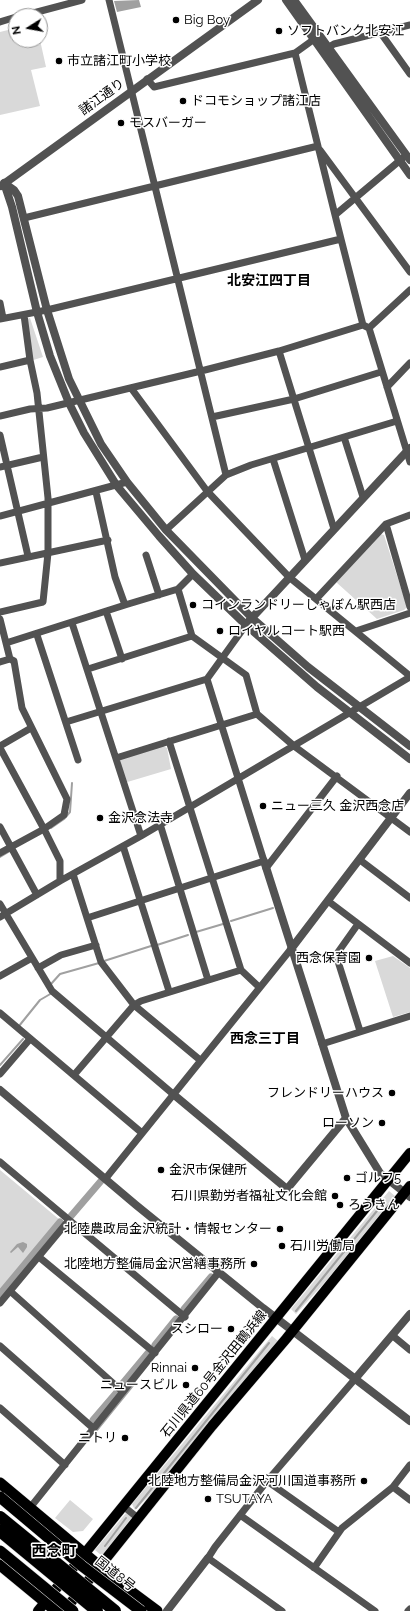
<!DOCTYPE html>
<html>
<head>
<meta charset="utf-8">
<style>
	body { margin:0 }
	#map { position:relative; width:410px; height:1611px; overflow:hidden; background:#fff; font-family:Raleway,sans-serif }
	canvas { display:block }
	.north { position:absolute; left:8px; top:8px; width:40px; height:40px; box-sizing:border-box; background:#fff; border:1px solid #999; border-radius:50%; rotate:259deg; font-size:11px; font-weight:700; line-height:16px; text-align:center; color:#000 }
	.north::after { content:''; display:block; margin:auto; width:14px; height:18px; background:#000; clip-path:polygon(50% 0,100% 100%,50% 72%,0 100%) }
</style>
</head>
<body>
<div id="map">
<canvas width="410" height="1611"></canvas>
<div class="north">N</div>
</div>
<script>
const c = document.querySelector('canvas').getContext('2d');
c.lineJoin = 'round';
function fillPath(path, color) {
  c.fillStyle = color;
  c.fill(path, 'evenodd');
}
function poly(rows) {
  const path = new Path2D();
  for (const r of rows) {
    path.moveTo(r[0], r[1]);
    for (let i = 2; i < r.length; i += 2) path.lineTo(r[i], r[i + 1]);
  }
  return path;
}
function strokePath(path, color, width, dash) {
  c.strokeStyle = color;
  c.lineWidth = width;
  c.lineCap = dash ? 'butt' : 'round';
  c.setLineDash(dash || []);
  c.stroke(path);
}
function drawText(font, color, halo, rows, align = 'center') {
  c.font = font + ' Raleway,"Noto Sans JP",sans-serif';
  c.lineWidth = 3;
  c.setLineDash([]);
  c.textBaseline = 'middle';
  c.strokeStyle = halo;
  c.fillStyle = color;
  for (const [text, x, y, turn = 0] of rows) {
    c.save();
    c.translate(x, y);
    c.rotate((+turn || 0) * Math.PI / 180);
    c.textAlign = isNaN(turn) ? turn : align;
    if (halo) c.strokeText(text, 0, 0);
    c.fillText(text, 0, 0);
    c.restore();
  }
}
const green = poly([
	[16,28,16,40,40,40,46,67,31,70,40,106,0,115,0,32],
	[30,318,43,357,30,361,23,320],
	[380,534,384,535,407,607,404,610,377,619,336,582],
	[163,746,167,748,171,769,124,783,120,759],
	[393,956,410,968,410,1012,393,1017,375,961],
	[0,1170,60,1220,0,1291],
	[389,1191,395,1196,327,1280,296,1314,291,1309],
	[272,1336,278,1341,155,1490,135,1510,132,1504],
	[70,1500,93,1519,83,1531,73,1532,55,1518],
	[126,1513,132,1517,102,1556,95,1550]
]);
const water = poly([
	[139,0,141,7,117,12,114,1],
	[23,1242,27,1244,27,1247,23,1253,18,1247,11,1253,10,1252,17,1244]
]);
const stream = poly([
	[51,828,64,819,70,812,72,783],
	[0,857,10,851],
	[231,921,273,908],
	[196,932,223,924],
	[157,945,188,935],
	[104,961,151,946],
	[51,984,60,974,99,963],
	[19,1026,40,1000,52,993],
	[0,1065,23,1039],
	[296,1311,385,1201],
	[97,1430,135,1383],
	[136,1508,269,1343],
	[105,1546,126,1518]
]);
const canal = poly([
	[71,1216,101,1181],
	[0,1294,60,1222],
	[184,1309,211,1277],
	[155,1345,176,1319],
	[123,1383,148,1353],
	[93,1420,117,1392]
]);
const minor = poly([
	[109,0,226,475],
	[22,16,82,0],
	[0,22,16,17],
	[380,32,410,74],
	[324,50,334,44,410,25],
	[295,53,335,215],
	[147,79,154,87,295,53,313,40],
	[320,150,410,272],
	[24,218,318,146],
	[341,239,363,325],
	[0,303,3,318],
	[0,319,47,310,341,239,335,215,404,157],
	[369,328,410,290],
	[279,351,334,529],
	[0,367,30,360],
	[387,387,410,363],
	[131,388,207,491,289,577,410,676],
	[0,416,30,409,47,408,201,371,279,351,363,325,369,328,410,462],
	[212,417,294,399,381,372],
	[0,435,28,556],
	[344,437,363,497],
	[273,459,305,560],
	[0,467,43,457],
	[96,492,115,577,125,605,178,589,193,574],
	[0,516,127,482],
	[386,524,410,607],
	[166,530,226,475,251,465,397,421],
	[146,555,159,595],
	[0,563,108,540],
	[178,589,192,636,246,675,257,714,294,746,410,832],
	[317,598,386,524,410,515],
	[106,611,122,659],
	[0,612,43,602,48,553,48,498,37,393,30,360,24,315],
	[0,619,10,659,14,661,22,708,67,799,64,815,44,829,60,861,60,881,141,836,410,677],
	[72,623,141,836],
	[356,631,410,613],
	[37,635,78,760],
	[6,643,125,605],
	[0,662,10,659],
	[88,669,192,636],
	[66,722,207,679,246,625],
	[169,741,241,970],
	[0,746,31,728],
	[0,748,44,829,0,853],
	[116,758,257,714],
	[160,824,208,980],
	[0,827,37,895],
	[123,846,169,991],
	[360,860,410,898],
	[266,868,337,776],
	[73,874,101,962,134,1005,200,1060],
	[328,901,410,963],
	[0,904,52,991,173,1094],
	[0,917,60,881],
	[87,918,264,861,207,679],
	[358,924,336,955,360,1031],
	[38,968,61,955,96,945],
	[0,976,32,958],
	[0,1013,142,1133],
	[322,1044,410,1016],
	[0,1074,30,1039],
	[74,1075,134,1005,141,1001,241,970,259,987],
	[0,1162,69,1220],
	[106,1178,291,949],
	[39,1257,155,1353],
	[10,1291,123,1392],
	[0,1303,69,1220,185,1317],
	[393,1336,410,1350],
	[0,1346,93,1428],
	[0,1408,65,1465],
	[410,1465,393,1487,410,1500],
	[267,1481,339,1532],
	[123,1506,138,1518],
	[29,1509,219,1272],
	[240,1515,375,1611],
	[314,1568,342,1528,393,1487],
	[282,1611,208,1558,215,1547,267,1481,355,1379],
	[408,1611,410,1609]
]);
const tertiary = poly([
	[286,0,410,175],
	[294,0,410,160],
	[4,183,12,207,37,312,50,356,69,403,84,433,117,486,159,536,193,574,246,625,317,687,410,759],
	[4,183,14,190,18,196,47,310,69,379,101,444,127,482,166,530,252,618,308,667,410,746],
	[1,186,258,0],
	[249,621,410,448],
	[264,861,346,1118,380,1173,410,1197],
	[291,949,410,793],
	[0,1090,136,1205,263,1308,410,1421],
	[173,1094,287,1189,346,1118],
	[355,1379,410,1314],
	[167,1611,208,1558]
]);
const primary = poly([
	[38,1611,410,1153],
	[64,1611,212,1426,286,1339,410,1186]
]);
const trunk = poly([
	[0,1483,122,1585,157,1611],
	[0,1565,56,1611]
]);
const trunkBridge = poly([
	[0,1497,82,1566,141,1611],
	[0,1551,73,1611]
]);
const motorwayBridge = poly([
	[0,1517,115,1611],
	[0,1531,97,1611]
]);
const markers = [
	[176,20,4,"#000"],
	[279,31,4,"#000"],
	[59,61,4,"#000"],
	[183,101,4,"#000"],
	[121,123,4,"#000"],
	[193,605,4,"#000"],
	[220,631,4,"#000"],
	[263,806,4,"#000"],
	[100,818,4,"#000"],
	[369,958,4,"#000"],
	[392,1093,4,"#000"],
	[382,1123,4,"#000"],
	[161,1170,4,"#000"],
	[347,1178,4,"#000"],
	[335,1196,4,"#000"],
	[340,1205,4,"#000"],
	[280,1229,4,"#000"],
	[282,1246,4,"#000"],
	[254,1264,4,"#000"],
	[231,1329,4,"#000"],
	[195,1368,4,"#000"],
	[186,1385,4,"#000"],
	[125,1438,4,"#000"],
	[364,1481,4,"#000"],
	[208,1499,4,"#000"]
];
const poiNames = [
	["Big Boy",184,20],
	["ソフトバンク北安江",287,31],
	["市立諸江町小学校",67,61],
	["ドコモショップ諸江店",191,101],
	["モスバーガー",129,123],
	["コインランドリーしゃぼん駅西店",201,605],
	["ロイヤルコート駅西",228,631],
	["ニュー三久 金沢西念店",271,806],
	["金沢念法寺",108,818],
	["西念保育園",361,958,"right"],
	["フレンドリーハウス",384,1093,"right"],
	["ローソン",374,1123,"right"],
	["金沢市保健所",169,1170],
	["ゴルフ5",355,1178],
	["石川県勤労者福祉文化会館",327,1196,"right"],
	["ろうきん",348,1205],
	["北陸農政局金沢統計・情報センター",272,1229,"right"],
	["石川労働局",290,1246],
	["北陸地方整備局金沢営繕事務所",246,1264,"right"],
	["スシロー",223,1329,"right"],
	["Rinnai",187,1368,"right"],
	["ニュースビル",178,1385,"right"],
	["ニトリ",117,1438,"right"],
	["北陸地方整備局金沢河川国道事務所",356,1481,"right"],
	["TSUTAYA",216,1499]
];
const streetNames = [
	["諸江通り",102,97,-36],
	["石川県道60号金沢田鶴浜線",214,1374,-51],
	["国道8号",115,1574,38]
];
const neighbourhoodNames = [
	["北安江四丁目",269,281],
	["西念三丁目",265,1039]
];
const quarterNames = [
	["西念町",54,1551]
];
fillPath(green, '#d9d9d9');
fillPath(water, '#a0a0a0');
strokePath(stream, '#a0a0a0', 2);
strokePath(canal, '#a0a0a0', 7);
strokePath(primary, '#dbdbdb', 11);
strokePath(trunk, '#dbdbdb', 12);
strokePath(minor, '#525252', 7);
strokePath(tertiary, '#525252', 8);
strokePath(primary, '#000', 10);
strokePath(trunk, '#000', 11);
strokePath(trunkBridge, '#dbdbdb', 12, []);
strokePath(motorwayBridge, '#dbdbdb', 13, []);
strokePath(trunkBridge, '#000', 11);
strokePath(motorwayBridge, '#000', 12);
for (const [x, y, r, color] of markers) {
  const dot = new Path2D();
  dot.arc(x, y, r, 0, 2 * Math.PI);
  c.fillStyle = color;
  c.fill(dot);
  strokePath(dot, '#fff', 1.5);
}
drawText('13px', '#000', '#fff', poiNames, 'left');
drawText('13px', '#000', '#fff', streetNames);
drawText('bold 14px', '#000', '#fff', neighbourhoodNames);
drawText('bold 15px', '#000', '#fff', quarterNames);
</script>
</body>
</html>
